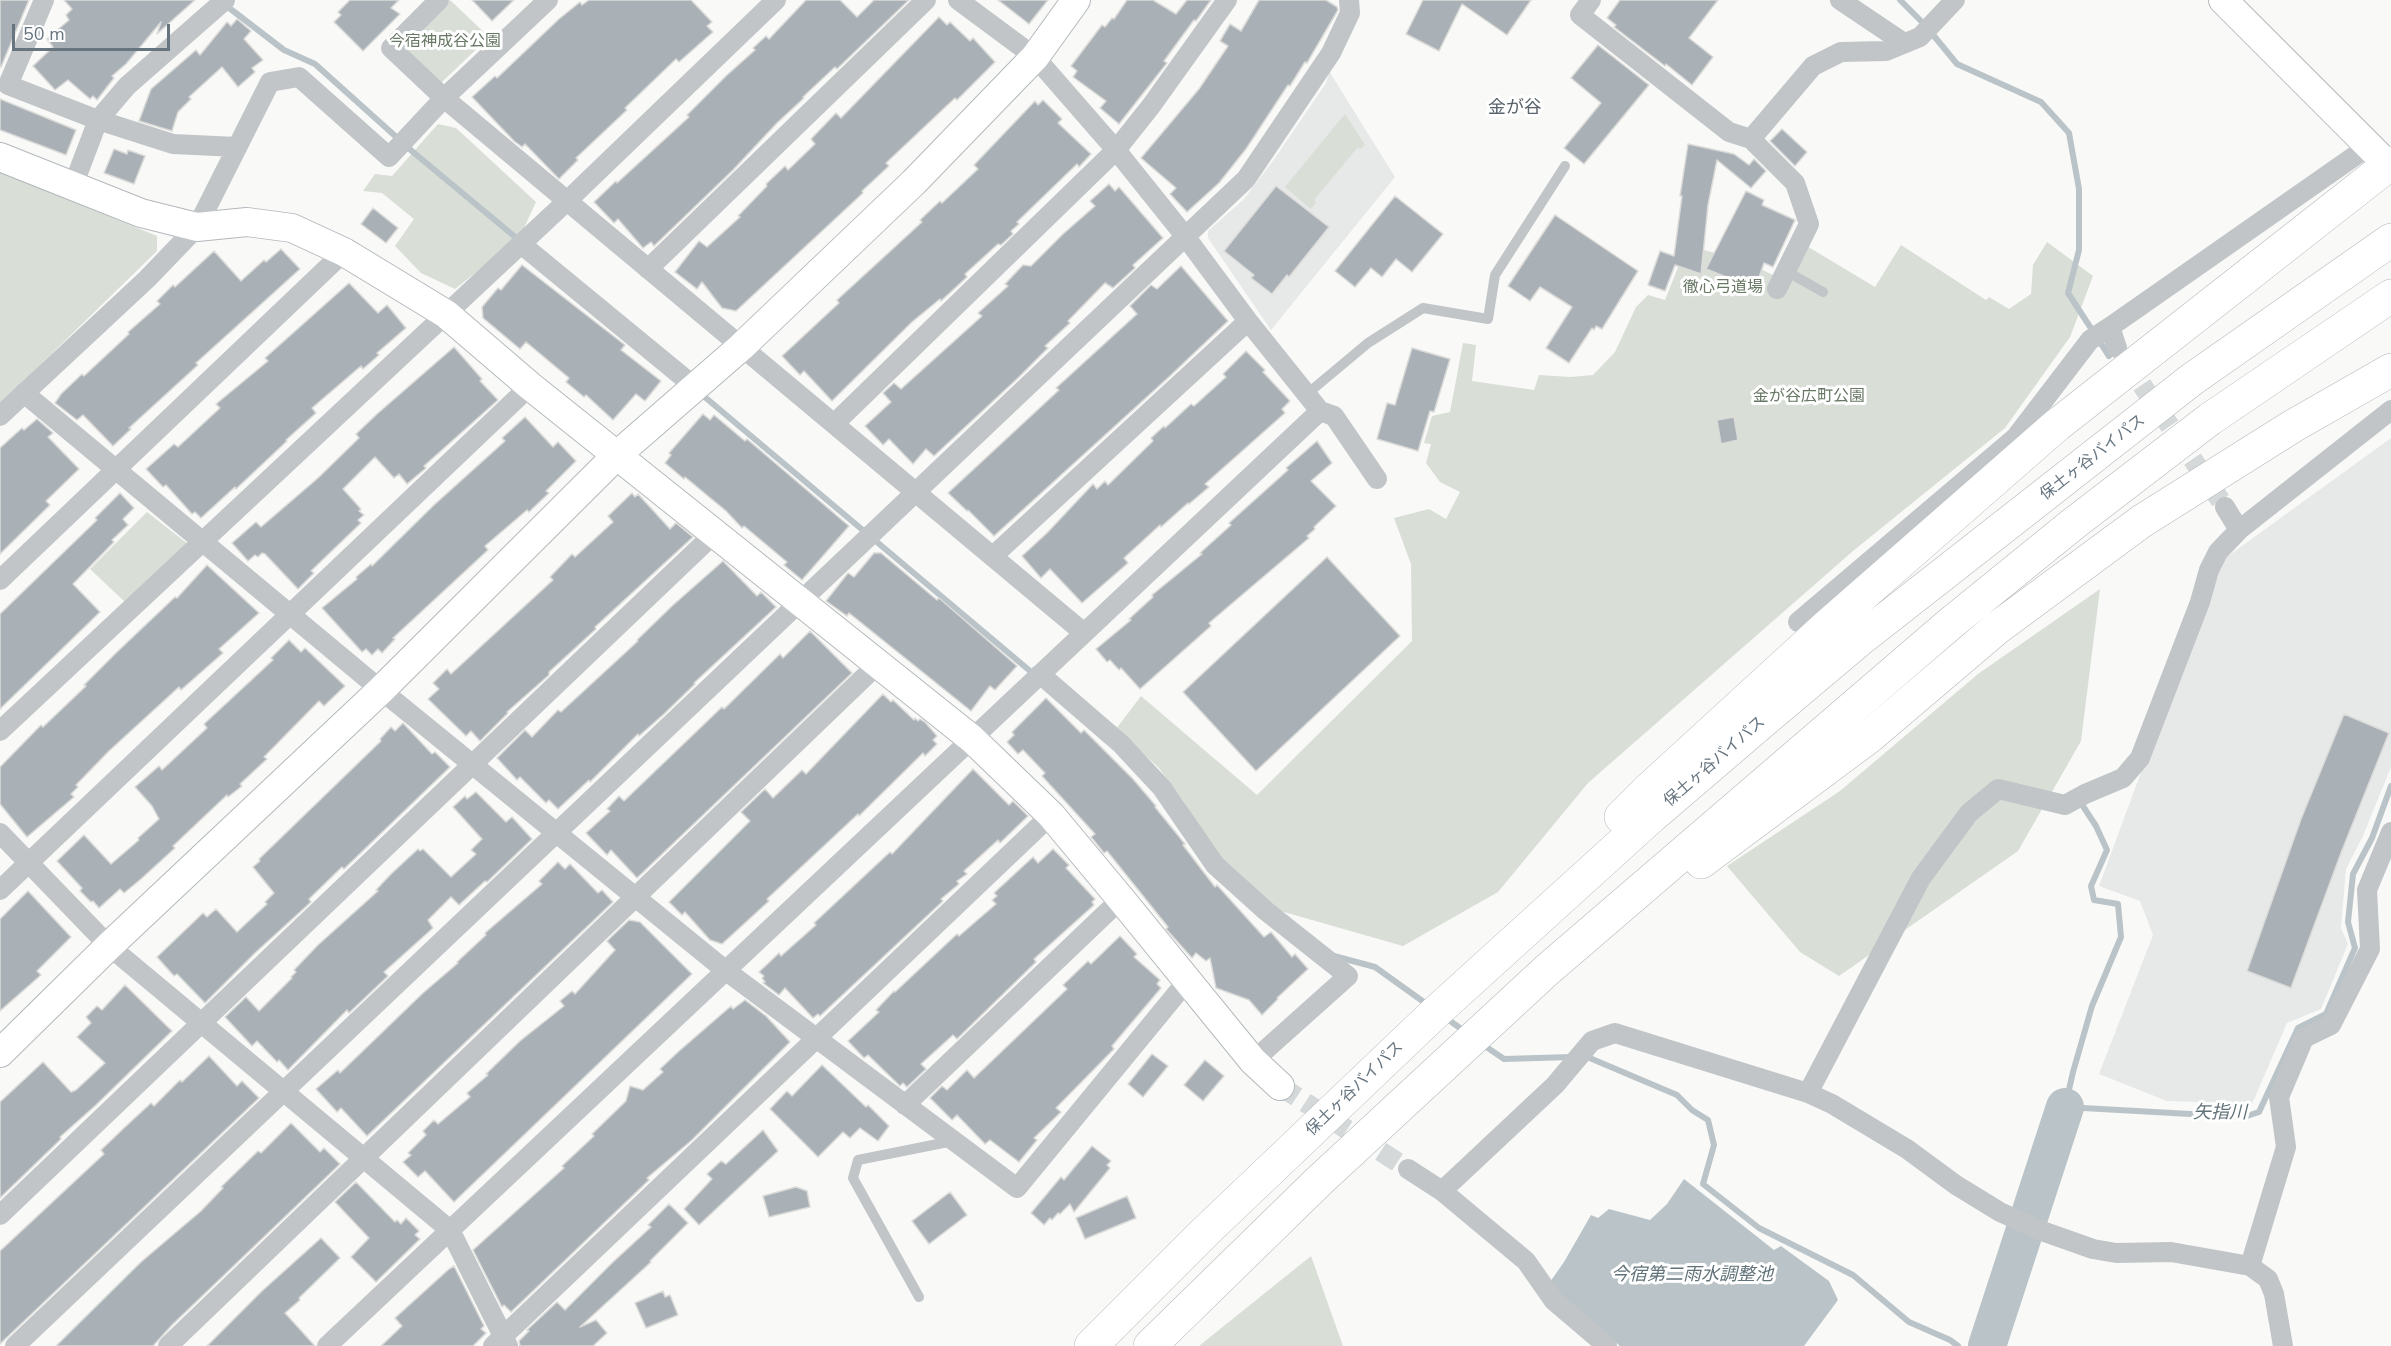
<!DOCTYPE html>
<html>
<head>
<meta charset="utf-8">
<style>
	body { margin:0 }
	#map { position:relative; width:2391px; height:1346px; overflow:hidden; background:#f9f9f7; font-family:"Nunito Sans",sans-serif }
	canvas { display:block }
	.scale { position:absolute; left:12px; top:24px; width:158px; height:27px; box-sizing:border-box; border:3px solid #667580; border-top:0; padding-left:8px; font-size:18px; line-height:21px; white-space:nowrap; color:#667580; -webkit-text-stroke:4px #fff; paint-order:stroke }
</style>
</head>
<body>
<div id="map">
<canvas width="2391" height="1346"></canvas>
<div class="scale">50 m</div>
</div>
<script>
const c = document.querySelector('canvas').getContext('2d');
c.lineJoin = 'round';
function fillPath(path, color) {
  c.fillStyle = color;
  c.fill(path, 'evenodd');
}
function poly(rows) {
  const path = new Path2D();
  for (const r of rows) {
    path.moveTo(r[0], r[1]);
    for (let i = 2; i < r.length; i += 2) path.lineTo(r[i], r[i + 1]);
  }
  return path;
}
function strokePath(path, color, width, dash) {
  c.strokeStyle = color;
  c.lineWidth = width;
  c.lineCap = dash ? 'butt' : 'round';
  c.setLineDash(dash || []);
  c.stroke(path);
}
function drawText(font, color, halo, rows, align = 'center') {
  c.font = font + ' "Nunito Sans","Noto Sans JP",sans-serif';
  c.lineWidth = 6;
  c.setLineDash([]);
  c.textBaseline = 'middle';
  c.strokeStyle = halo;
  c.fillStyle = color;
  for (const [text, x, y, turn = 0] of rows) {
    c.save();
    c.translate(x, y);
    c.rotate((+turn || 0) * Math.PI / 180);
    c.textAlign = isNaN(turn) ? turn : align;
    if (halo) c.strokeText(text, 0, 0);
    c.fillText(text, 0, 0);
    c.restore();
  }
}
const built = poly([
	[1329,71,1395,177,1271,330,1208,238,1208,231,1244,199,1275,158,1326,83],
	[2391,438,2391,767,2363,836,2346,869,2341,928,2348,944,2321,1009,2287,1023,2252,1104,2167,1101,2099,1074,2153,935,2140,901,2099,886,2215,572,2224,559]
]);
const green = poly([
	[450,0,489,37,441,83,401,47],
	[1345,114,1365,145,1361,149,1358,147,1314,200,1316,203,1311,209,1285,187],
	[438,124,456,128,536,202,524,228,494,258,455,289,421,273,395,246,414,219,382,193,363,191,375,174,392,176],
	[0,172,157,236,157,251,0,404],
	[2047,242,2093,276,2070,337,2005,428,1853,551,1588,783,1498,892,1403,946,1277,910,1218,858,1182,799,1158,767,1116,729,1141,696,1257,795,1412,641,1411,564,1394,518,1429,509,1446,519,1460,492,1440,482,1426,463,1431,444,1424,443,1432,416,1450,412,1463,343,1476,345,1472,381,1534,390,1539,375,1571,377,1593,375,1615,352,1636,307,1648,295,1665,300,1687,245,1746,262,1773,275,1790,277,1805,245,1875,287,1901,245,1986,300,1989,297,2009,309,2031,294,2033,265],
	[147,512,188,544,125,602,90,569],
	[2100,589,2081,741,2018,851,1839,976,1800,952,1727,866,1840,791,1978,674],
	[1311,1256,1343,1346,1199,1346]
]);
const water = poly([
	[1684,1179,1774,1250,1781,1246,1829,1281,1838,1300,1804,1346,1620,1346,1561,1298,1550,1282,1564,1262,1591,1215,1598,1218,1609,1209,1650,1220,1667,1204]
]);
const stream = poly([
	[1900,0,1925,25,1957,64,2041,102,2069,133,2079,189,2079,250,2068,293,2109,356],
	[224,4,284,50,315,64,413,152,520,241],
	[700,393,1036,676],
	[2079,800,2096,826,2107,850,2091,886,2094,900,2118,904,2121,937,2092,1006,2073,1072,2065,1107,2244,1117,2259,1112,2298,1028,2326,1014,2355,948,2348,922,2353,874,2372,838,2391,786],
	[1334,956,1375,967,1428,1005],
	[1446,1018,1467,1033],
	[1482,1044,1504,1059,1572,1057],
	[1585,1056,1677,1095,1692,1110,1708,1120,1714,1145,1703,1184,1759,1228,1853,1275,1909,1322,1950,1340,1958,1346]
]);
const river = poly([
	[1987,1346,2065,1107]
]);
const building = poly([
	[0,0,29,0,1,67,0,67,0,0],
	[64,0,195,0,157,34,161,22,126,64,112,76,114,78,97,100,93,96,90,99,68,80,55,90,33,66,53,47,47,39,69,20,66,15,72,9,64,0],
	[350,0,399,0,391,8,400,14,363,51,334,22,341,15,338,12,350,0],
	[472,0,514,0,492,21,472,0],
	[589,0,691,0,712,22,707,26,713,32,679,62,676,59,625,108,627,110,576,158,578,160,559,179,525,144,522,147,514,141,472,97,495,76,497,78,559,19,580,2,582,5,589,0],
	[806,0,840,0,857,17,874,0,909,0,839,67,837,69,835,67,803,97,804,98,777,123,733,170,654,246,651,242,643,248,618,219,614,223,594,202,616,181,617,183,689,117,687,115,726,76,755,50,753,48,766,36,769,39,806,0],
	[998,0,1048,0,1029,24,998,0],
	[1127,0,1153,0,1176,14,1187,0,1211,0,1196,21,1194,20,1164,61,1167,63,1119,124,1100,108,1106,101,1073,77,1077,71,1071,66,1102,25,1105,27,1112,18,1114,19,1127,0],
	[1259,0,1326,0,1337,7,1338,10,1307,63,1305,62,1290,86,1288,85,1246,149,1219,183,1187,212,1170,194,1176,188,1141,158,1199,89,1228,46,1220,41,1230,24,1241,31,1259,0],
	[1423,0,1531,0,1507,35,1462,4,1439,51,1406,34,1423,0],
	[1620,0,1718,0,1689,38,1713,57,1692,85,1666,64,1665,66,1614,27,1616,25,1607,18,1620,0],
	[939,17,947,25,950,22,970,41,973,38,995,62,957,100,955,98,886,163,889,166,862,191,863,193,736,311,722,308,702,282,697,289,675,272,699,241,707,247,740,217,738,216,767,186,766,184,785,166,788,170,815,144,811,139,836,113,841,118,939,17],
	[237,19,251,31,244,39,263,60,252,68,255,72,238,87,222,67,189,97,191,99,178,112,172,131,139,121,151,89,196,50,200,55,227,22,231,26,237,19],
	[1598,45,1649,85,1584,164,1564,148,1601,103,1571,78,1598,45],
	[0,99,76,130,66,155,0,130,0,99],
	[1043,100,1062,119,1058,123,1091,154,1079,167,1077,164,1017,222,1019,224,1011,231,1013,234,1001,245,998,244,965,274,967,277,941,301,940,299,912,322,832,401,804,371,800,375,782,356,839,303,837,300,922,222,920,220,940,201,942,203,978,169,974,165,1035,101,1038,105,1043,100],
	[1782,129,1807,152,1795,166,1770,141,1782,129],
	[1688,144,1734,154,1749,165,1754,159,1766,171,1751,188,1717,160,1708,205,1701,274,1675,265,1665,291,1648,285,1660,251,1674,256,1682,196,1680,196,1688,144],
	[114,149,127,154,128,150,145,156,134,184,104,173,114,149],
	[1109,184,1115,191,1119,187,1163,238,1133,265,1135,268,1113,288,1105,283,1068,321,1070,323,1045,346,1048,348,1018,378,934,456,926,449,913,464,889,439,883,445,865,426,891,402,883,393,894,383,901,389,982,316,978,313,1008,286,1005,284,1023,265,1031,266,1063,234,1095,206,1090,201,1109,184],
	[1276,186,1329,227,1289,277,1287,275,1272,294,1251,278,1254,275,1224,251,1276,186],
	[1746,191,1764,200,1762,205,1795,220,1773,267,1764,263,1754,292,1737,286,1739,282,1706,269,1746,191],
	[1395,196,1443,234,1412,272,1396,259,1382,277,1371,268,1355,287,1335,271,1395,196],
	[373,208,398,228,386,243,361,224,373,208],
	[1555,215,1638,271,1602,329,1596,326,1594,330,1592,328,1569,363,1546,348,1572,307,1540,287,1530,301,1508,286,1555,215],
	[281,249,300,269,196,363,198,365,129,428,131,429,113,446,83,415,77,420,55,403,61,394,82,374,84,376,129,334,128,332,160,304,157,301,173,285,175,287,214,251,241,281,264,260,266,262,281,249],
	[522,265,625,345,621,350,661,381,645,401,636,394,613,420,586,395,584,397,566,382,569,378,526,342,520,349,483,318,482,307,498,288,501,290,522,265],
	[1181,266,1228,321,1170,376,994,536,968,510,967,511,948,493,1059,390,1056,388,1137,314,1130,306,1151,285,1157,289,1181,266],
	[349,283,378,313,387,305,406,328,377,353,379,355,363,369,361,366,312,408,316,413,286,440,287,441,236,489,235,487,201,518,195,512,192,514,166,485,163,487,146,469,174,444,178,447,220,408,216,404,268,361,265,358,349,283],
	[454,347,482,379,480,381,498,400,424,466,426,468,407,484,399,474,394,478,375,457,343,489,361,509,359,511,364,515,358,520,361,523,311,571,314,573,298,589,265,554,262,553,258,557,255,555,248,561,232,543,256,522,261,527,318,478,359,438,356,434,377,414,454,347],
	[1412,348,1450,359,1434,412,1430,411,1418,451,1377,439,1387,403,1395,405,1412,348],
	[1246,351,1265,370,1263,372,1290,401,1282,409,1285,413,1205,484,1209,487,1189,504,1188,503,1161,527,1160,525,1124,558,1128,563,1082,603,1050,569,1041,578,1022,556,1047,533,1093,484,1097,489,1105,481,1108,485,1153,441,1151,438,1164,426,1165,428,1191,404,1194,406,1226,377,1223,374,1246,351],
	[703,414,710,420,714,415,745,441,747,439,849,526,802,580,784,565,787,562,744,526,742,528,726,511,685,477,684,479,665,463,671,455,669,453,703,414],
	[525,417,553,447,558,442,576,461,546,491,549,493,529,512,527,510,485,546,488,550,393,638,395,639,382,653,378,649,372,655,366,649,362,652,322,608,357,579,356,577,371,564,372,566,434,505,505,441,502,438,525,417],
	[1734,417,1738,440,1721,444,1717,420,1734,417],
	[37,419,53,433,48,437,79,469,46,501,50,505,0,554,0,448,22,428,24,430,37,419],
	[1317,441,1332,463,1311,481,1336,506,1314,527,1315,529,1307,536,1309,538,1209,623,1211,626,1140,689,1121,668,1119,670,1110,660,1107,662,1096,649,1131,620,1129,619,1153,597,1152,595,1202,554,1200,553,1231,525,1229,523,1288,470,1286,468,1317,441],
	[120,493,134,508,123,519,128,525,112,540,114,542,73,584,100,612,0,709,0,614,97,520,95,518,120,493],
	[632,493,635,497,638,494,670,529,676,523,693,537,595,627,596,629,549,672,549,675,507,712,508,713,480,741,471,731,466,736,428,699,439,689,433,683,447,669,451,674,553,580,550,577,572,554,575,557,613,522,608,516,632,493],
	[874,553,881,553,937,600,939,598,1017,666,995,690,990,686,971,711,849,613,847,616,826,601,848,573,854,577,874,553],
	[1327,557,1400,636,1256,771,1183,692,1327,557],
	[723,561,757,596,761,592,776,607,694,683,695,684,664,714,639,736,638,734,590,782,589,780,558,809,549,800,546,803,520,777,517,780,497,758,525,730,532,737,558,710,561,712,638,641,637,640,672,606,723,561],
	[207,565,259,613,219,649,223,653,181,690,179,687,109,751,76,785,78,787,71,794,74,797,27,837,0,804,0,767,41,725,43,727,86,686,84,685,117,652,175,597,177,598,207,565],
	[810,631,852,673,637,878,611,850,607,855,586,833,610,811,607,809,619,796,624,801,722,707,724,709,780,654,783,658,810,631],
	[289,640,301,652,305,648,345,686,324,706,319,701,264,757,267,759,240,784,242,786,228,797,227,795,173,846,175,848,141,879,124,893,120,889,99,908,93,901,91,902,80,891,82,888,57,861,84,835,111,864,139,840,138,838,159,819,152,806,135,787,159,766,162,770,207,728,204,724,273,660,271,658,289,640],
	[883,694,891,702,893,700,914,720,915,718,918,721,920,719,925,722,937,736,933,740,937,744,925,756,923,753,859,816,858,814,767,899,769,901,722,944,710,940,685,912,682,915,669,902,750,821,741,812,765,789,773,798,802,770,806,774,883,694],
	[1046,698,1081,733,1084,730,1133,779,1156,806,1155,807,1185,844,1183,845,1215,887,1217,885,1264,937,1271,932,1292,957,1295,954,1308,969,1277,998,1278,999,1262,1015,1249,1000,1216,988,1210,958,1206,961,1196,953,1192,958,1166,929,1168,927,1107,851,1104,853,1091,837,1095,834,1042,776,1045,773,1023,750,1018,754,1007,742,1014,735,1012,732,1046,698],
	[2344,714,2389,733,2341,853,2291,988,2247,971,2301,819,2344,714],
	[403,723,432,754,435,752,450,767,344,869,342,867,309,899,311,902,255,953,205,1003,177,974,174,976,157,957,203,913,207,917,216,909,237,932,267,904,265,902,274,893,253,867,260,861,259,859,381,741,380,739,391,727,395,731,403,723],
	[973,769,1009,805,1013,801,1028,816,1000,843,998,840,964,871,967,874,957,881,959,884,941,899,943,901,820,1016,818,1014,813,1018,785,988,779,995,763,983,765,982,762,978,764,976,759,972,779,953,781,956,816,925,814,923,890,852,892,854,973,769],
	[476,792,506,822,512,817,532,839,487,882,485,881,459,905,451,897,428,920,433,928,384,972,388,976,349,1013,347,1010,288,1070,279,1060,277,1062,257,1041,252,1046,225,1017,246,997,259,1011,292,978,291,977,296,972,294,970,318,945,378,891,376,890,391,874,418,849,420,851,423,849,451,877,476,854,471,850,482,839,453,807,465,796,467,799,476,792],
	[1053,849,1069,865,1066,868,1095,899,1092,902,1094,905,1034,959,1036,962,957,1039,953,1035,921,1064,926,1069,907,1087,903,1083,900,1086,868,1055,864,1058,848,1041,879,1012,876,1010,894,991,895,992,957,934,959,936,996,904,992,900,997,896,994,893,1033,857,1038,863,1053,849],
	[558,862,565,869,570,864,598,893,602,890,613,902,367,1136,341,1108,337,1112,316,1089,338,1070,340,1073,423,993,458,963,457,962,486,935,485,933,542,884,539,881,558,862],
	[28,891,71,937,37,971,41,975,0,1011,0,919,28,891],
	[629,920,640,922,692,974,454,1202,425,1171,418,1177,403,1162,411,1155,408,1153,426,1135,423,1131,434,1120,438,1124,470,1097,467,1093,488,1075,486,1074,520,1041,564,1006,560,1001,572,991,575,994,615,950,607,941,629,920],
	[1120,936,1137,954,1134,957,1160,980,1157,984,1161,988,1112,1046,1114,1049,1056,1108,1061,1112,1034,1138,1037,1140,1019,1162,990,1140,985,1144,957,1115,952,1120,930,1098,942,1086,947,1090,967,1070,974,1078,1067,989,1063,985,1088,961,1091,964,1120,936],
	[125,985,172,1031,96,1105,60,1137,61,1139,0,1198,0,1102,43,1062,71,1092,76,1090,105,1063,77,1037,91,1023,86,1017,97,1006,102,1010,125,985],
	[745,1000,766,1016,790,1042,692,1140,647,1178,649,1180,511,1312,504,1305,502,1307,473,1250,564,1168,562,1166,594,1136,592,1134,626,1101,630,1086,643,1090,663,1072,660,1069,678,1052,731,1006,733,1009,745,1000],
	[1152,1054,1168,1066,1143,1097,1128,1084,1152,1054],
	[209,1056,237,1086,242,1081,259,1098,0,1344,0,1251,104,1154,101,1150,124,1128,151,1103,154,1106,180,1080,182,1082,209,1056],
	[1205,1060,1224,1076,1203,1101,1184,1085,1205,1060],
	[822,1065,866,1107,868,1105,889,1126,878,1141,860,1128,850,1138,843,1132,818,1157,770,1109,787,1091,792,1096,822,1065],
	[291,1123,320,1152,324,1148,340,1164,172,1325,153,1346,56,1346,141,1262,201,1211,223,1188,221,1187,258,1151,261,1153,291,1123],
	[763,1130,778,1151,699,1225,684,1209,712,1179,707,1174,721,1161,726,1164,763,1130],
	[1092,1146,1111,1161,1107,1165,1110,1168,1074,1212,1070,1204,1060,1214,1058,1213,1052,1220,1050,1218,1044,1225,1031,1213,1061,1177,1064,1180,1092,1146],
	[356,1182,395,1222,397,1220,401,1224,406,1218,419,1231,415,1235,420,1239,376,1282,351,1257,369,1238,335,1202,356,1182],
	[796,1187,807,1191,810,1207,769,1217,763,1196,796,1187],
	[950,1192,967,1215,929,1244,912,1221,950,1192],
	[1127,1196,1136,1218,1085,1239,1076,1218,1127,1196],
	[669,1204,688,1223,650,1261,651,1262,580,1327,596,1320,607,1333,593,1346,520,1346,519,1341,529,1331,527,1330,557,1302,565,1310,612,1263,651,1227,648,1225,669,1204],
	[321,1238,340,1258,299,1298,300,1300,285,1313,315,1346,207,1346,262,1291,321,1238],
	[454,1266,484,1326,481,1329,486,1333,473,1346,381,1346,402,1326,395,1318,449,1269,454,1266],
	[663,1291,665,1297,670,1295,678,1315,646,1328,635,1303,663,1291]
]);
const streetTunnel = poly([
	[2125,360,2225,507],
	[1280,1086,1408,1169]
]);
const lane = poly([
	[1786,271,1823,292],
	[1307,394,1368,343,1423,308,1488,319,1495,275,1565,166],
	[919,1297,853,1178,858,1160,953,1141]
]);
const street = poly([
	[44,0,8,85,98,120,173,144,237,147],
	[439,0,391,48,444,98,1084,633],
	[958,0,1035,57,1116,150,1185,236,1248,321,1320,411,1334,416,1377,479],
	[1591,0,1580,15,1729,132,1751,139,1813,66,1841,52,1886,51,1920,37,1955,0],
	[1840,0,1904,43],
	[1751,139,1795,183,1809,224,1777,289],
	[73,186,98,120,127,86,225,0],
	[521,244,695,387],
	[648,269,926,0],
	[2117,348,2110,327,2369,146],
	[24,393,381,690,725,970,1017,1188,1187,981],
	[0,416,147,279,197,227,270,82,299,77,389,157,444,98,548,0],
	[834,424,1116,150,1151,106,1227,0],
	[2225,507,2239,530,2391,410],
	[993,556,1248,321],
	[0,580,344,252],
	[1798,622,2015,438,2090,340,2110,327],
	[1040,674,1121,744,1162,788,1215,865,1266,911,1348,976,1253,1061],
	[0,731,567,201,776,0],
	[0,833,109,946,450,1230,508,1346],
	[0,890,530,386],
	[1808,1093,1921,878,1969,813,1998,789,2065,805,2085,794,2123,778,2140,758,2200,602,2209,570,2218,552,2239,530],
	[905,1105,1121,899],
	[1408,1169,1442,1191,1526,1261,1554,1301,1607,1346],
	[1442,1191,1555,1085,1592,1041,1615,1033,1808,1093,1832,1104,1907,1149,1956,1185,2000,1212,2042,1231,2093,1249,2116,1253,2171,1252,2250,1266,2268,1279,2274,1294,2283,1346],
	[0,1215,715,533],
	[2250,1266,2286,1147,2279,1097,2304,1038,2331,1025,2370,949,2367,890,2391,832],
	[15,1346,1246,179,1331,53,1350,13,1349,0],
	[168,1346,878,664],
	[327,1346,1320,411],
	[493,1346,1051,815]
]);
const secondary = poly([
	[2223,0,2388,165],
	[0,157,141,213,197,227,247,222,292,228,344,252,446,314,530,386,972,739,1051,815,1121,899,1253,1061,1280,1086],
	[0,1053,109,946,381,690,617,455,741,347,914,182,1035,57,1076,0]
]);
const highway = poly([
	[1621,817,1648,790,1826,627,2057,425,2391,163],
	[1701,862,1870,736,1997,628,2142,521,2293,426,2391,370],
	[1091,1346,1205,1232,1436,1012,1651,817,1762,722,1863,637,2191,380,2391,240],
	[1150,1346,1319,1181,1547,970,1951,623,2073,524,2210,419,2391,296]
]);
const parkNames = [
	["今宿神成谷公園",445,42],
	["徹心弓道場",1723,288],
	["金が谷広町公園",1809,397]
];
const streetNames = [
	["保土ヶ谷バイパス",2093,458,-38],
	["保土ヶ谷バイパス",1715,762,-41],
	["保土ヶ谷バイパス",1355,1089,-44]
];
const neighbourhoodNames = [
	["金が谷",1515,109]
];
const waterNames = [
	["矢指川",2220,1114],
	["今宿第二雨水調整池",1692,1276]
];
fillPath(built, '#e7e8e8');
fillPath(green, '#d9ded7');
fillPath(water, '#bac4c8');
strokePath(stream, '#bac4c8', 6);
strokePath(river, '#bac4c8', 38);
fillPath(building, '#a9b0b6');
strokePath(building, '#dbdbd9', 1.5);
strokePath(streetTunnel, '#d4d8d9', 20, [20, 10]);
strokePath(secondary, '#b3b9bd', 30);
strokePath(highway, '#b4b8bb', 34);
strokePath(lane, '#c1c5c8', 10);
strokePath(street, '#c1c5c8', 20);
strokePath(secondary, '#fff', 28);
strokePath(highway, '#fff', 33);
drawText('16px', '#687865', '#fff', parkNames);
drawText('16px', '#667580', '#fff', streetNames);
drawText('18px', '#58636b', '#fff', neighbourhoodNames);
drawText('italic 18px', '#617379', '#fff', waterNames);
</script>
</body>
</html>
